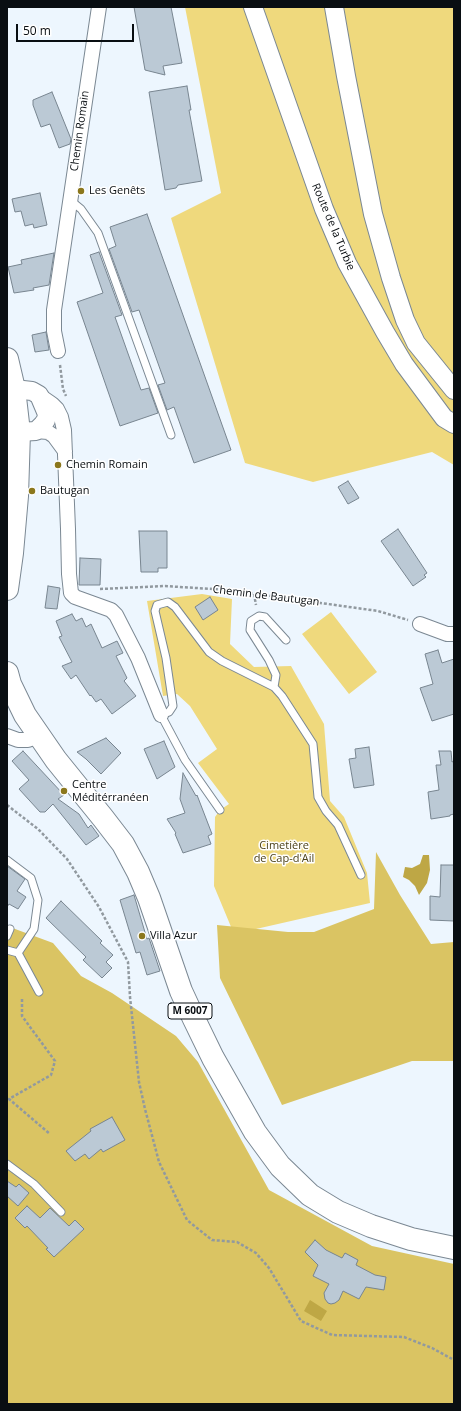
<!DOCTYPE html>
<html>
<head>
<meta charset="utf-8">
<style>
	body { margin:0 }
	#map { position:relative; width:461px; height:1411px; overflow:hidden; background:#edf6fe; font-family:"Open Sans",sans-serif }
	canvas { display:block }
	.frame { position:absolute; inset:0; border:8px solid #090e12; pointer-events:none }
	.scale { position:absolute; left:16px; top:24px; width:118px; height:18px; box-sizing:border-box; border:2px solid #090e12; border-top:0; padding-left:5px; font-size:12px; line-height:14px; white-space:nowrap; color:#090e12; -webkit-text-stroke:3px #fff; paint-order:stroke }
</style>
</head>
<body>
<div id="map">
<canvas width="461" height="1411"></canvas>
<div class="frame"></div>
<div class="scale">50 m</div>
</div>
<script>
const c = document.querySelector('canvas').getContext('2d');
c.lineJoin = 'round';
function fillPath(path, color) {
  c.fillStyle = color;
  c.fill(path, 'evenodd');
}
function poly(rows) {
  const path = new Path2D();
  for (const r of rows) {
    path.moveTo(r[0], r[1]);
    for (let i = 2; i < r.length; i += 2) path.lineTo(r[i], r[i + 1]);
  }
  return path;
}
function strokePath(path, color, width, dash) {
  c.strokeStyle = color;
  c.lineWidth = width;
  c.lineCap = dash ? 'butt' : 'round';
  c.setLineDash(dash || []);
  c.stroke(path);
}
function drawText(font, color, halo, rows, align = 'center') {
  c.font = font + ' "Open Sans",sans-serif';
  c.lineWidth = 3;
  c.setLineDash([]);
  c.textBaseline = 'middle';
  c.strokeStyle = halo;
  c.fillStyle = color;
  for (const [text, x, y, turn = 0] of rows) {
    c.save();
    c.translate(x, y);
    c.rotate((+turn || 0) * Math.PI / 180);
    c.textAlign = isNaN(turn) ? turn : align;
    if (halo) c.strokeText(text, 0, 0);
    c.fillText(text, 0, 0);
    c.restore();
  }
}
const green = poly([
	[185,7,454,7,454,465,432,452,313,482,245,463,171,218,221,193],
	[202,594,232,599,230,644,254,667,291,666,324,724,330,801,344,817,367,873,370,903,234,934,214,886,215,817,220,810,229,804,198,763,217,749,190,706,177,694,163,696,147,601],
	[331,612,377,672,349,694,302,634]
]);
const forest = poly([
	[376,852,400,895,431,944,454,942,454,1061,412,1061,282,1105,220,978,217,925,288,932,314,932,374,909],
	[7,926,53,943,81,976,112,993,176,1036,198,1062,269,1190,372,1246,454,1264,454,1404,7,1404]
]);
const water = poly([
	[423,855,429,855,430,870,427,883,419,895,415,886,409,880,403,877,405,867,412,868,420,864],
	[310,1300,327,1311,321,1321,304,1311]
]);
const building = poly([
	[134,7,171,7,182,63,163,66,165,75,145,70,134,7],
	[187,86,191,110,189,110,202,181,178,185,176,188,165,190,149,92,187,86],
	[52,92,71,139,70,144,59,148,50,124,41,127,33,105,33,100,52,92],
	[40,193,47,225,34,228,33,224,25,226,21,211,15,212,12,199,40,193],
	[147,214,231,450,194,463,174,407,167,410,158,385,165,383,139,310,132,312,109,249,116,246,110,227,147,214],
	[99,252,122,315,115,317,141,390,149,388,158,413,120,426,77,302,103,293,90,255,99,252],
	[54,253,49,285,33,288,34,290,14,293,8,267,22,264,21,260,54,253],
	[46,332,49,350,35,352,32,335,46,332],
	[348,481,359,498,348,504,338,487,348,481],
	[398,529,427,573,424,575,426,577,413,586,381,541,398,529],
	[139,531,167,531,167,568,158,568,158,572,141,572,139,531],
	[80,558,101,559,100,585,79,585,80,558],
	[48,586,60,588,57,609,45,608,48,586],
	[210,597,218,610,203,620,195,607,210,597],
	[72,614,76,621,82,618,86,627,91,624,102,648,117,641,123,653,116,656,127,678,124,681,136,696,112,714,101,699,96,702,91,695,90,696,76,675,71,679,62,666,72,662,59,637,62,636,56,621,72,614],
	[438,650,442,663,454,659,454,714,432,721,420,688,433,684,425,654,438,650],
	[106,738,121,753,101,774,86,759,77,752,106,738],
	[164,741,175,767,157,779,144,749,164,741],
	[369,747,374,785,354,788,349,759,356,758,355,749,369,747],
	[23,751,64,795,58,799,79,814,88,828,91,825,99,836,86,845,53,804,45,812,40,812,19,789,29,780,12,761,23,751],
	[439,751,451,751,452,762,454,761,454,814,450,815,450,816,431,819,428,792,439,790,436,765,441,765,439,751],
	[183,773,196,796,197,795,212,834,208,836,211,844,183,853,175,834,176,833,167,819,185,813,180,799,183,773],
	[441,865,454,865,454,921,430,920,430,896,440,897,441,865],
	[7,866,25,879,17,891,26,897,18,909,9,904,7,907,7,866],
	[134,895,147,939,149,938,160,971,147,975,140,952,136,953,120,900,134,895],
	[61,901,102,941,100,943,113,955,106,962,112,968,102,978,83,960,86,957,46,918,61,901],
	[112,1117,125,1140,103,1152,101,1149,89,1159,85,1154,75,1161,66,1151,91,1131,90,1129,112,1117],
	[7,1181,16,1187,19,1184,29,1193,18,1206,7,1196,7,1181],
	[27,1206,40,1218,50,1208,69,1226,75,1220,84,1229,54,1257,46,1249,48,1248,27,1226,25,1228,15,1218,27,1206],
	[315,1240,326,1250,342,1258,345,1253,358,1260,356,1265,375,1275,386,1277,384,1290,366,1287,359,1299,343,1291,339,1300,335,1303,331,1304,328,1303,325,1299,324,1293,329,1284,313,1276,318,1265,305,1252,315,1240]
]);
const path = poly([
	[60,365,63,389,66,396],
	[100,589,165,586,228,590,378,611,408,620],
	[254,594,256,605],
	[7,805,38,829,67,859,99,907,128,962,130,997,139,1082,145,1109,159,1162,187,1220,212,1240,237,1242,256,1253,269,1268,301,1321,332,1335,404,1337,432,1348,454,1360],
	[22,999,22,1016,55,1061,51,1075,9,1099,50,1134]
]);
const service = poly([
	[70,200,81,209,98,233,171,435],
	[286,640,265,617,259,616,251,621,250,630,269,660,276,675,274,687,282,696,313,744,318,797,326,811,338,825,361,875],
	[220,810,185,760,161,715,169,712,173,706,166,658,155,611,157,605,168,602,175,607,209,652,222,661,274,687],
	[7,860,31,878,38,900,34,929,18,953,7,950],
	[7,936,10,929],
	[18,953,39,992],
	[7,1164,34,1184,61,1212]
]);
const minor = poly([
	[58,351,54,331,54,310,99,7],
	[39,395,52,404,57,409,61,417,64,430,68,529,69,574,71,593,75,597,111,610,116,615,138,658,161,715],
	[36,431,48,432,54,436,65,451],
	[420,624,447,634,454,634],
	[7,736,18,740,28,740,39,736]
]);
const tertiary = poly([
	[253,7,324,209,347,263,385,332,404,364,444,418,454,424],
	[334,7,346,76,373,214,391,278,405,320,416,343,454,390],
	[14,389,32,391,39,395,47,414,46,420,43,424,36,431,19,432]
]);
const primary = poly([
	[7,359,14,389,19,432,17,496,12,553,7,589],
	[7,673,10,684,25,715,56,760,103,818,123,844,138,872,149,898,181,991,194,1019,213,1058,255,1132,280,1166,310,1195,338,1212,371,1226,411,1239,454,1248]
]);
const markers = [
	[81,191,4,"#8b771c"],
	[58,465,4,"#8b771c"],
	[32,491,4,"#8b771c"],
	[64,791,4,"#8b771c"],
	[142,936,4,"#8b771c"]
];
const shields = [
	[190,1011,44]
];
const shieldNames = [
	["M 6007",190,1011]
];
const streetNames = [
	["Chemin Romain",80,131,-82],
	["Route de la Turbie",333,227,67],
	["Chemin de Bautugan",266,596,7]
];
const poiNames = [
	["Les Genêts",89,191],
	["Chemin Romain",66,465],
	["Bautugan",40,491],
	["Centre",72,785],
	["Méditérranéen",72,798],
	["Villa Azur",150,936]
];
const parkNames = [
	["Cimetière",284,846],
	["de Cap-d'Ail",284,859]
];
fillPath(green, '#efd97d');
fillPath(forest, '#dac463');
fillPath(water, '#bea745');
fillPath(building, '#bbc9d5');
strokePath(building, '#788590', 1);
strokePath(service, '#7b8893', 9);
strokePath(minor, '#7b8893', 16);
strokePath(tertiary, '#7b8893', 20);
strokePath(primary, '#7b8893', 24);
strokePath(path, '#91999f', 2.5, [3, 2]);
strokePath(service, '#fff', 7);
strokePath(minor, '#fff', 14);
strokePath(tertiary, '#fff', 18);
strokePath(primary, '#fff', 22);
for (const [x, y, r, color] of markers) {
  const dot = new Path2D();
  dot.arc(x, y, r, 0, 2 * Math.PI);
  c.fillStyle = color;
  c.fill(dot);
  strokePath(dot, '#fff', 1.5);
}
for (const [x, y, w] of shields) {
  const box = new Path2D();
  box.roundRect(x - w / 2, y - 8, w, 16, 3);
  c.fillStyle = '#fff';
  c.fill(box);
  strokePath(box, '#090e12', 1);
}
drawText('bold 10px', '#090e12', null, shieldNames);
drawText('11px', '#090e12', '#fff', streetNames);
drawText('11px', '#090e12', '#fff', poiNames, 'left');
drawText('11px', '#4d431a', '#fff', parkNames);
</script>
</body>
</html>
